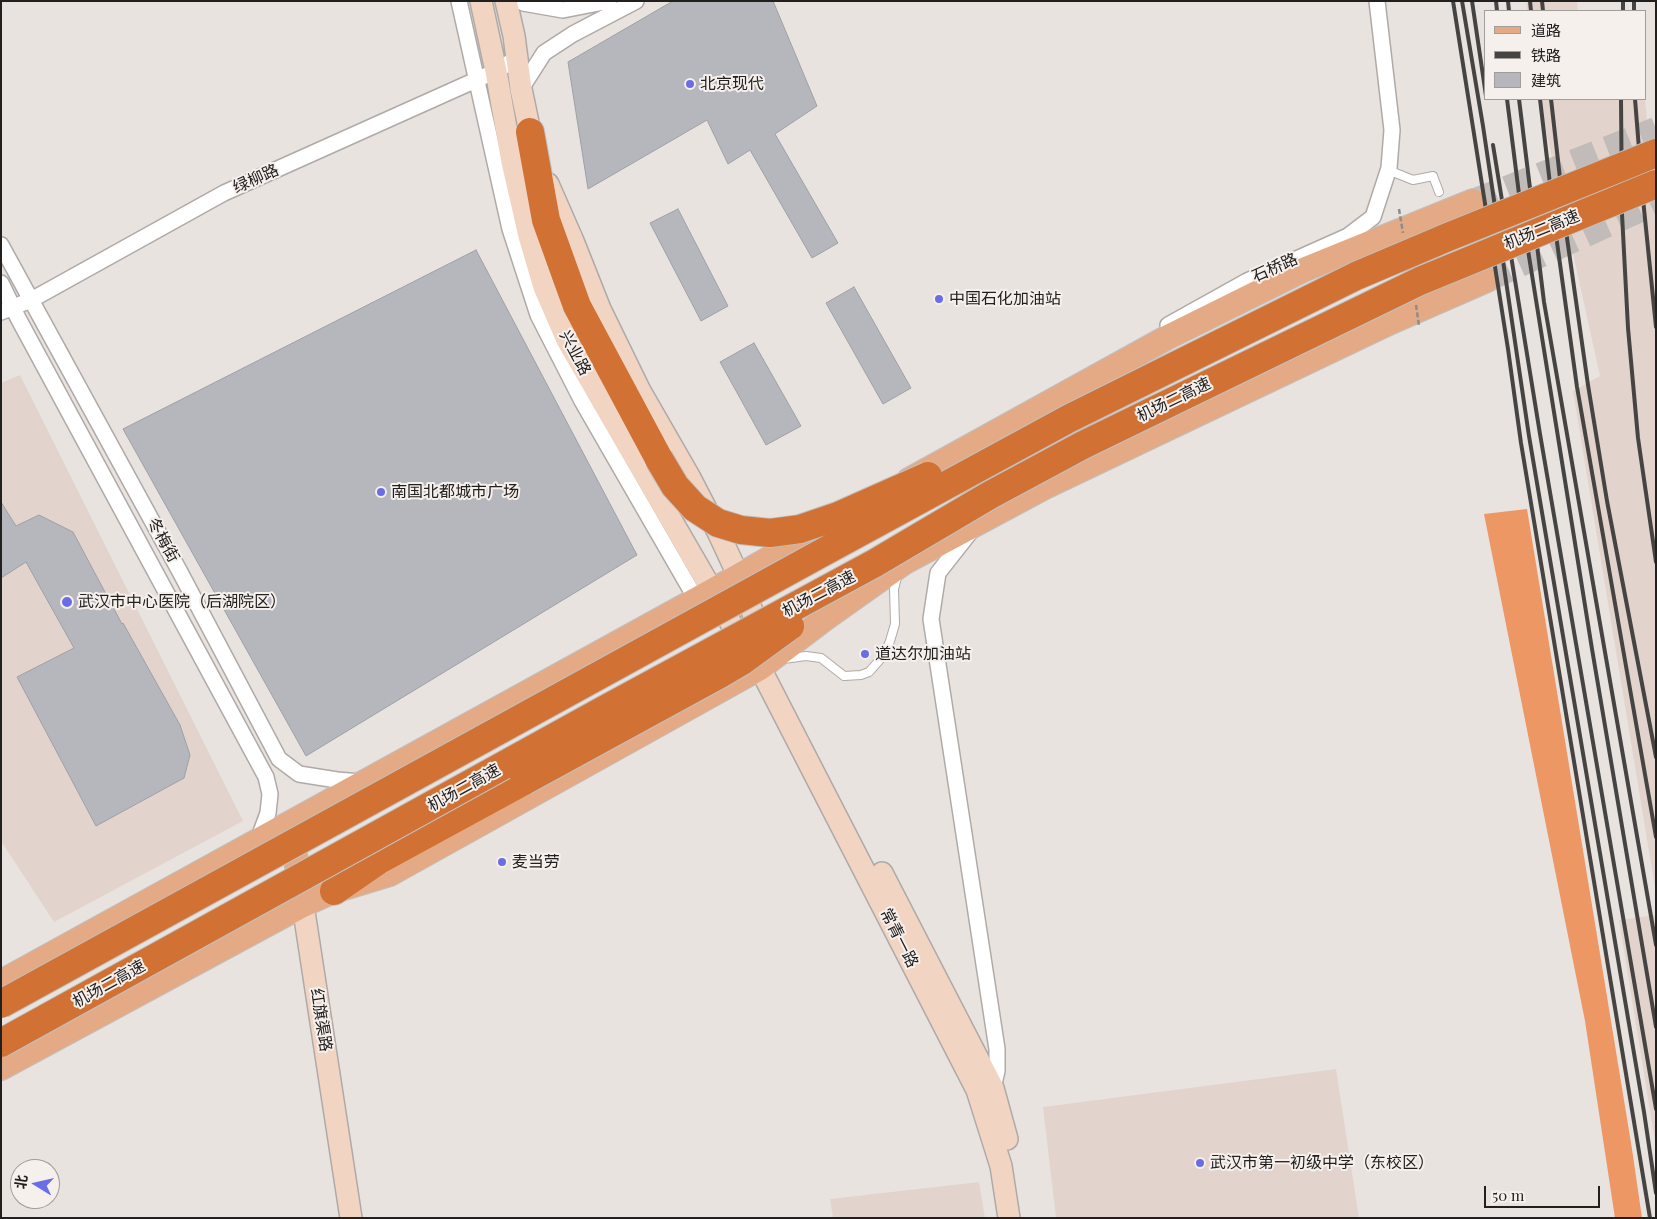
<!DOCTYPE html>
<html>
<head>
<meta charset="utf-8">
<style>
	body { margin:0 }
	#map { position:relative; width:1657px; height:1219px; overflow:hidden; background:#e9e3e0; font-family:"Playfair Display","Noto Sans SC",serif }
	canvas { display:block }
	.frame { position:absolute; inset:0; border:2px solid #22201f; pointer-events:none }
	.legend { position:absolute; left:1484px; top:10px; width:162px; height:90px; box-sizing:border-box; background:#f6f0ed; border:1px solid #a19d9b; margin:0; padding:6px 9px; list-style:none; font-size:15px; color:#22201f }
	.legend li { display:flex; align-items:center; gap:10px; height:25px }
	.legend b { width:25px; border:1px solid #a19d9b }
	.north { position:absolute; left:10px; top:1159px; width:50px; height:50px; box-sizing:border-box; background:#f6f0ed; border:1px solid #a19d9b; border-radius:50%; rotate:279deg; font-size:14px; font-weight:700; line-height:20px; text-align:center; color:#22201f }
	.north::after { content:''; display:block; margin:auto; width:18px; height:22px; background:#6b6de7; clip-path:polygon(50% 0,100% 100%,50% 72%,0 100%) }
	.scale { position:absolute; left:1484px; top:1186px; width:116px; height:22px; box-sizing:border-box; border:2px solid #22201f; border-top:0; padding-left:6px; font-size:15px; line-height:18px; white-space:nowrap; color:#22201f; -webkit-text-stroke:4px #f6f0ed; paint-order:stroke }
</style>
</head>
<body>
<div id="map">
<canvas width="1657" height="1219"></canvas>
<div class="frame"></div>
<ul class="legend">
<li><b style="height:6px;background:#e3aa85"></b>道路</li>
<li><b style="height:6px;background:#464442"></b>铁路</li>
<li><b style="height:14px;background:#b6b7bc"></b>建筑</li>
</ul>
<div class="north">北</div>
<div class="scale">50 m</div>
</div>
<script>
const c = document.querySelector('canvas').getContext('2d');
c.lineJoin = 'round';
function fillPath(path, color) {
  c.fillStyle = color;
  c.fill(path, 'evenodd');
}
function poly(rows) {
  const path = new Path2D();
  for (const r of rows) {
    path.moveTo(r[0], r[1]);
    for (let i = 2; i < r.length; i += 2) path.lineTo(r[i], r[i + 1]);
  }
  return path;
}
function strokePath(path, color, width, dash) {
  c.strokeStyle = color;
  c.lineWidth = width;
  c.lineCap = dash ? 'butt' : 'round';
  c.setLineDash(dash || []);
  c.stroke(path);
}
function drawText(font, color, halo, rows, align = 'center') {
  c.font = font + ' "Playfair Display","Noto Sans SC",serif';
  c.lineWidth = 4;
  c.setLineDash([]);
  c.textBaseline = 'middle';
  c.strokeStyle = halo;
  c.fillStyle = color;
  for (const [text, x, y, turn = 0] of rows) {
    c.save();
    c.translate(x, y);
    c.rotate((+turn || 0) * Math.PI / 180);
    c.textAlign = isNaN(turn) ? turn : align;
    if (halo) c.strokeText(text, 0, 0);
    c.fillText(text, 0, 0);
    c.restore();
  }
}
const built = poly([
	[1526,1,1577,1,1578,11,1527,11],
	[1539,99,1645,99,1656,223,1656,894,1573,391,1600,376],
	[20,375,243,821,54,922,1,841,1,383],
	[1655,915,1656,920,1656,1148,1619,920],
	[1336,1069,1359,1218,1056,1218,1043,1107],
	[979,1182,985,1218,833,1218,830,1199]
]);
const forest = poly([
	[1527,509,1632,1149,1642,1218,1615,1218,1585,1021,1484,514]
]);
const building = poly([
	[673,1,773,1,817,106,775,134,838,243,812,258,750,150,728,164,707,120,588,189,568,62,673,1],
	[678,209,728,306,701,321,650,223,678,209],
	[476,250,637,555,306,756,123,429,476,250],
	[854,287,911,388,883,404,826,303,854,287],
	[754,343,801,426,766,445,720,362,754,343],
	[1,502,16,526,39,515,73,532,122,624,123,623,180,725,190,755,184,778,96,826,17,677,74,648,26,562,1,578,1,502]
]);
const primaryTunnel = poly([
	[1473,201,1656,129],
	[1487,280,1656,203]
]);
const lane = poly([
	[1388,170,1413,180,1433,176,1439,192],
	[784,659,806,656,821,658,844,676,861,675,869,672,884,655,890,641,895,624,894,589,898,574]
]);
const street = poly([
	[459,1,510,229,538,315,582,401,696,599],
	[523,3,563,10,609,1],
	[521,89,544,53,573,34,636,1],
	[1,245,180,572,279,759,299,774,337,780,361,782],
	[1,283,18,318,266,777,270,794,268,813,258,840],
	[1,312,31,300,224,193,496,71,517,58],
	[1168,325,1247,281,1348,236,1373,217,1389,168,1392,130,1377,1],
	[971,531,938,573,931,619,997,1049,997,1071,993,1088]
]);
const secondary = poly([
	[481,1,496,71,512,162,529,236,544,287,567,340,732,625,760,668,977,1090,1001,1166,1009,1218],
	[506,1,514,36,521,89,530,132,534,145],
	[548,184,573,241,600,309,640,391,690,478,719,534,738,575,763,639],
	[882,873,993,1088,1007,1139],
	[303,905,351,1218]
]);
const primary = poly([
	[909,480,1168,337,1303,270,1473,201],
	[290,825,302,896],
	[1,982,712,591,823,528],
	[1,1068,303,905,334,891,390,874,760,668,826,618,905,562,1045,487,1391,322,1487,280]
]);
const highway = poly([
	[530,132,546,220,577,306,659,459],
	[334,891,379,860,524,781]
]);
const rail = poly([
	[1453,1,1508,349,1521,443,1650,1218],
	[1462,1,1483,126,1529,436,1644,1112,1656,1193],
	[1472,1,1486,96],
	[1496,1,1497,11],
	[1508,1,1509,11],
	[1530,1,1531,11],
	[1542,1,1543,11],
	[1634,1,1634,11],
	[1623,11,1623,1],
	[1507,99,1519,194,1592,649,1656,1027],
	[1519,99,1544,302,1656,945],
	[1540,99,1556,235,1577,387,1656,837],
	[1551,99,1566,231,1588,385,1607,501,1656,757],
	[1621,99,1622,214,1628,328,1638,438,1656,562],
	[1635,99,1643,199,1656,327],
	[1493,145,1540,434,1656,1109]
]);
const pathBridge = poly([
	[1399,209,1403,233],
	[1416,305,1419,326]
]);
const highwayBridge = poly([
	[659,459,675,486,695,508,718,523,741,530,770,533,800,529,838,516,928,476],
	[524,781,720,674,742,661,790,626],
	[1,1004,818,555,1070,418,1356,276,1448,237,1656,153],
	[1,1043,602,711,875,563,990,495,1083,445,1420,281,1656,184]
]);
const markers = [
	[690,84,5,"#6b6de7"],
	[939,299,5,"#6b6de7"],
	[381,492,5,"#6b6de7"],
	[67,602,6,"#6b6de7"],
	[865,654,5,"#6b6de7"],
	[502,862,5,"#6b6de7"],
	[1200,1163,5,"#6b6de7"]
];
const poiNames = [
	["北京现代",700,84],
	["中国石化加油站",949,299],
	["南国北都城市广场",391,492],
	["武汉市中心医院（后湖院区）",78,602],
	["道达尔加油站",875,654],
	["麦当劳",512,862],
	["武汉市第一初级中学（东校区）",1210,1163]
];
const streetNames = [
	["绿柳路",256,179,-24],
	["机场二高速",1542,230,-22],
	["石桥路",1275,268,-24],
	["兴业路",575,353,62],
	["机场二高速",1174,400,-26],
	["冬梅街",163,540,61],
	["机场二高速",819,594,-28],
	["机场二高速",464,788,-29],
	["常青一路",899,938,63],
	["机场二高速",109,984,-29],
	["红旗渠路",321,1020,81]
];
fillPath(built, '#e2d4cd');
fillPath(forest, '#ec9764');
fillPath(building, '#b6b7bc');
strokePath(building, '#9fa0a5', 1);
strokePath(primaryTunnel, '#c1bcb9', 24, [24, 12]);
strokePath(lane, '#afaaa7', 10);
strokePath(street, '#afaaa7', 18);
strokePath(secondary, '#afaaa7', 24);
strokePath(primary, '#c1c1c0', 26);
strokePath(highway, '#c1c1c0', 30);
strokePath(lane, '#fff', 8);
strokePath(street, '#fff', 15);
strokePath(secondary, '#f1d4c2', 21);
strokePath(primary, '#e3aa85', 24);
strokePath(highway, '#d17134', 28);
strokePath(rail, '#464442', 4);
strokePath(highwayBridge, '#c1c1c0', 30, []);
strokePath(pathBridge, '#908c8a', 2.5, [5, 2.5]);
strokePath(highwayBridge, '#d17134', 28);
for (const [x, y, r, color] of markers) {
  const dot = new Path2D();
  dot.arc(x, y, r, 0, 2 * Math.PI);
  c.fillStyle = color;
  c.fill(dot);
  strokePath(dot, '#f6f0ed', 2);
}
drawText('16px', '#22201f', '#f6f0ed', poiNames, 'left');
drawText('16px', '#22201f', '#f6f0ed', streetNames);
</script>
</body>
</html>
